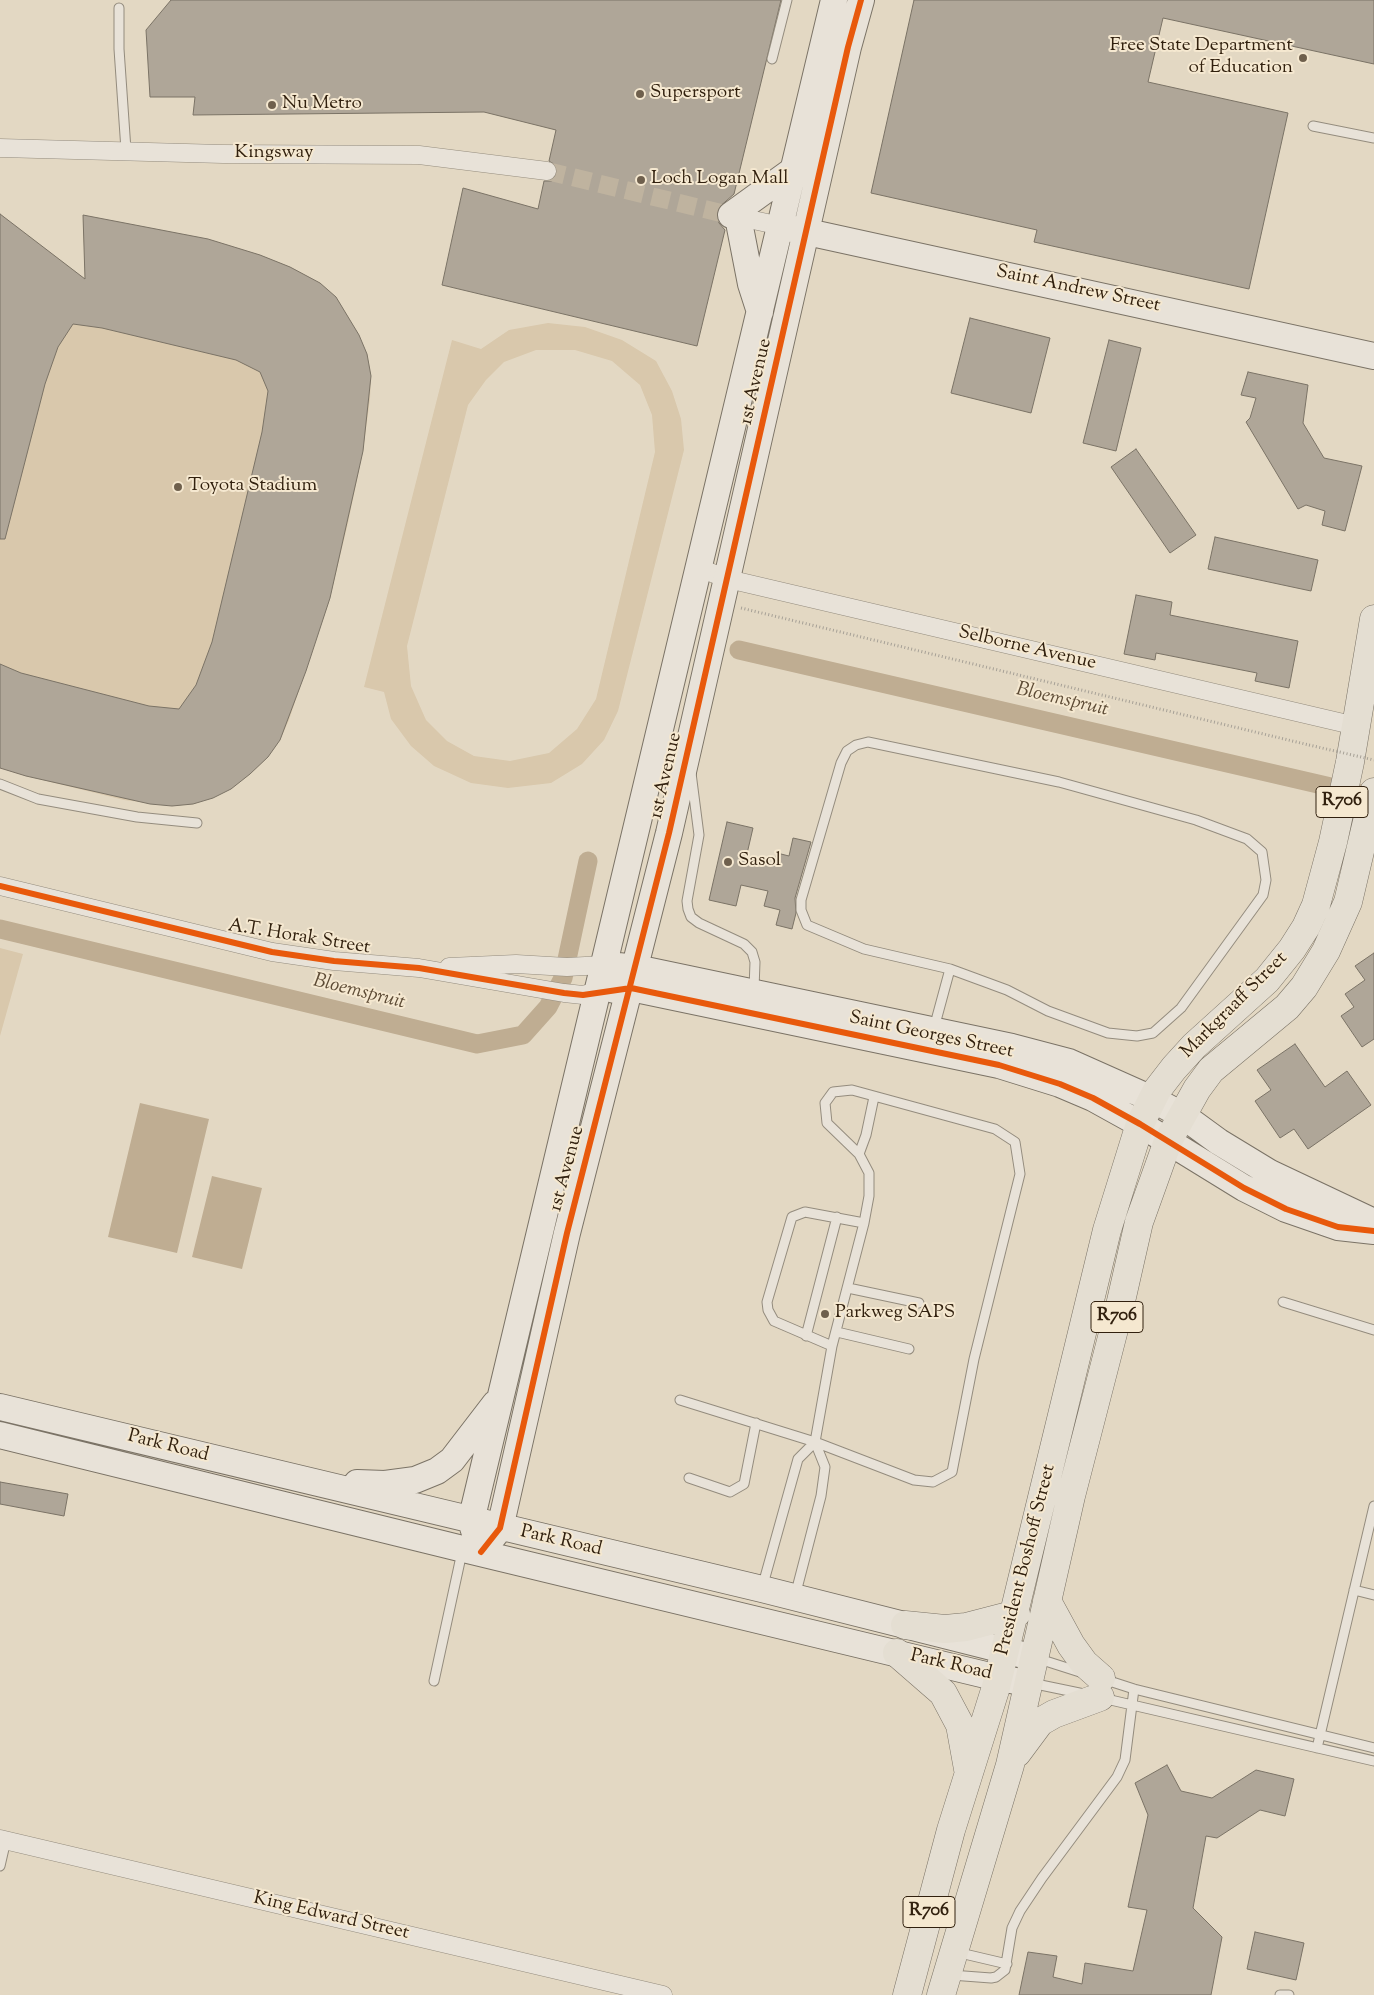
<!DOCTYPE html>
<html>
<head>
<meta charset="utf-8">
<style>
	body { margin:0 }
	canvas { display:block; background:#e3d8c3 }
</style>
</head>
<body>
<canvas width="1374" height="1995"></canvas>
<script>
const c = document.querySelector('canvas').getContext('2d');
c.lineJoin = 'round';
function fillPath(path, color) {
  c.fillStyle = color;
  c.fill(path, 'evenodd');
}
function poly(rows) {
  const path = new Path2D();
  for (const r of rows) {
    path.moveTo(r[0], r[1]);
    for (let i = 2; i < r.length; i += 2) path.lineTo(r[i], r[i + 1]);
  }
  return path;
}
function strokePath(path, color, width, dash) {
  c.strokeStyle = color;
  c.lineWidth = width;
  c.lineCap = dash ? 'butt' : 'round';
  c.setLineDash(dash || []);
  c.stroke(path);
}
function drawText(font, color, halo, rows, align = 'center') {
  c.font = font + ' "Sorts Mill Goudy",serif';
  c.lineWidth = 4;
  c.setLineDash([]);
  c.textBaseline = 'middle';
  c.strokeStyle = halo;
  c.fillStyle = color;
  for (const [text, x, y, turn = 0] of rows) {
    c.save();
    c.translate(x, y);
    c.rotate((+turn || 0) * Math.PI / 180);
    c.textAlign = isNaN(turn) ? turn : align;
    if (halo) c.strokeText(text, 0, 0);
    c.fillText(text, 0, 0);
    c.restore();
  }
}
const green = poly([
	[0,214,85,279,83,215,208,239,260,255,290,267,320,283,336,297,359,335,367,354,371,376,370,399,363,451,348,523,330,598,289,720,280,740,268,757,250,774,231,789,193,804,172,806,124,800,26,776,0,768],
	[548,323,585,327,622,340,656,361,672,391,681,419,684,450,618,711,604,740,582,764,551,783,508,788,471,783,434,766,411,746,391,719,384,692,364,687,452,340,481,349,509,330],
	[536,350,575,350,612,361,640,385,652,415,655,452,596,699,577,729,549,753,510,761,474,756,447,741,426,720,411,686,407,646,468,405,486,380,504,362],
	[0,948,23,954,0,1036]
]);
const water = poly([
	[140,1103,209,1119,177,1253,108,1237],
	[212,1176,262,1188,242,1269,192,1257]
]);
const canal = poly([
	[739,650,1374,797],
	[0,929,477,1044,523,1035,548,1007,563,978,588,861]
]);
const building = poly([
	[171,0,781,0,734,194,717,209,716,216,719,223,725,230,697,346,442,285,463,188,538,209,544,181,552,181,557,173,557,166,549,161,556,130,484,112,193,115,195,97,150,97,146,30,171,0],
	[914,0,1374,0,1374,64,1163,18,1148,82,1288,113,1249,289,1034,242,1037,230,871,193,914,0],
	[0,214,85,279,83,215,208,239,260,255,290,267,320,283,336,297,359,335,367,354,371,376,363,451,330,598,306,671,280,740,268,757,250,774,231,789,213,798,193,804,172,806,150,804,26,776,0,768,0,664,21,673,149,706,179,709,196,685,212,642,262,432,268,391,260,372,236,360,102,328,73,324,58,347,45,384,5,539,0,539,0,214],
	[970,318,1050,338,1031,413,951,393,970,318],
	[1109,340,1141,348,1116,451,1083,443,1109,340],
	[1248,372,1308,385,1303,423,1324,458,1362,466,1345,531,1322,525,1325,511,1306,505,1298,509,1246,422,1250,418,1256,398,1241,395,1248,372],
	[1136,449,1196,535,1170,553,1111,467,1136,449],
	[1215,537,1318,560,1311,591,1208,569,1215,537],
	[1136,595,1172,602,1170,615,1298,641,1289,688,1255,681,1257,673,1156,653,1155,660,1124,654,1136,595],
	[727,822,753,828,746,858,774,864,777,853,789,856,793,838,811,842,795,898,796,913,792,929,776,925,780,910,764,906,768,891,741,885,736,906,709,900,727,822],
	[1374,953,1374,1039,1362,1047,1341,1016,1354,1007,1345,994,1365,980,1355,966,1374,953],
	[1295,1044,1325,1087,1347,1071,1371,1105,1308,1149,1294,1129,1280,1138,1255,1101,1271,1090,1257,1070,1295,1044],
	[0,1482,68,1494,64,1516,0,1504,0,1482],
	[1167,1765,1181,1791,1212,1798,1256,1770,1294,1779,1285,1816,1260,1810,1217,1838,1206,1836,1193,1908,1222,1937,1211,1995,1019,1995,1028,1952,1057,1956,1053,1977,1082,1984,1085,1963,1133,1971,1147,1910,1128,1907,1148,1815,1135,1783,1167,1765],
	[1255,1932,1304,1943,1296,1980,1247,1969,1255,1932]
]);
const streetTunnel = poly([
	[547,171,729,215]
]);
const path = poly([
	[741,608,1309,745]
]);
const lane = poly([
	[119,8,119,49,126,150],
	[772,59,787,0],
	[1313,126,1374,138],
	[868,742,1059,782,1196,820,1247,839,1262,852,1266,880,1263,895,1181,1008,1153,1033,1137,1036,1108,1033,1048,1011,1007,990,950,969,864,949,807,925,801,910,801,900,841,763,847,751,856,745,868,742],
	[691,773,699,835,687,901,688,909,691,917,699,923,744,944,752,952,755,962,754,989],
	[0,784,38,799,137,817,197,823],
	[934,1028,950,969],
	[859,1154,866,1135,874,1097],
	[848,1288,919,1303],
	[1283,1302,1374,1330],
	[837,1332,909,1349],
	[806,1336,837,1217],
	[832,1346,774,1321,768,1310,767,1302,792,1217,805,1212,864,1223],
	[680,1400,815,1442,914,1480,933,1482,952,1472,974,1359,1020,1174,1015,1142,995,1129,852,1090,833,1092,825,1103,827,1123,859,1154,869,1173,869,1196,864,1223,832,1346,815,1442,825,1467,821,1496,795,1596],
	[689,1478,730,1492,744,1484,756,1423],
	[762,1588,798,1459,815,1442],
	[1354,1590,1374,1595],
	[1036,1658,1083,1673],
	[1103,1679,1134,1689,1374,1748],
	[434,1681,462,1552],
	[1031,1683,1084,1694],
	[1102,1698,1374,1761],
	[1317,1748,1374,1506],
	[0,1866,6,1840],
	[956,1952,1007,1964],
	[951,1975,991,1978,996,1977,1005,1970,1012,1928,1020,1911,1042,1878,1117,1777,1125,1760,1134,1689],
	[1280,1995,1289,1995]
]);
const street = poly([
	[0,148,223,154,419,155,547,171],
	[730,215,781,226],
	[699,568,728,579,1356,726],
	[0,886,272,952,334,961,419,968,564,993,583,995,598,991],
	[449,967,516,964,567,967,604,965],
	[0,1839,663,1995]
]);
const secondary = poly([
	[731,215,796,168],
	[738,217,751,284,760,312],
	[789,228,1374,356],
	[618,966,636,968,1012,1047,1069,1062,1152,1099,1182,1115,1219,1142,1270,1173,1374,1222],
	[614,990,631,988,999,1065,1060,1084,1093,1098,1140,1124,1244,1188,1286,1209,1338,1227,1374,1231],
	[0,1407,762,1589,1035,1658],
	[0,1435,463,1549,998,1678,1028,1683],
	[357,1483,385,1484,415,1480,437,1471,452,1460,495,1404],
	[481,1552,500,1528,567,1233,669,833,848,47,861,0],
	[481,1552,471,1521,834,0]
]);
const primary = poly([
	[1047,1601,1071,1645,1084,1663,1101,1678],
	[905,1625,945,1629,966,1627,1016,1614],
	[897,1653,943,1693,960,1725,968,1769],
	[1017,1753,1040,1722,1054,1714,1100,1697],
	[907,1995,951,1830,996,1687,1107,1230,1140,1124,1157,1090,1174,1068,1194,1046,1267,980,1292,949,1306,927,1316,905,1333,842,1350,762,1374,619],
	[941,1995,1010,1765,1071,1496,1119,1310,1139,1222,1153,1183,1168,1141,1197,1089,1211,1070,1287,1007,1304,987,1326,951,1348,902,1374,792]
]);
const pathBridge = poly([
	[1309,745,1374,760]
]);
const cycleway = poly([
	[0,886,272,952,334,961,419,968,564,993,583,995,631,988,999,1065,1060,1084,1093,1098,1140,1124,1244,1188,1286,1209,1338,1227,1374,1231],
	[481,1552,500,1528,567,1233,669,833,848,47,861,0]
]);
const markers = [
	[1303,58,5,"#6f604d"],
	[640,94,5,"#6f604d"],
	[272,105,5,"#6f604d"],
	[641,180,5,"#6f604d"],
	[178,487,5,"#6f604d"],
	[728,862,5,"#6f604d"],
	[825,1314,5,"#6f604d"]
];
const shields = [
	[1342,802,52],
	[1117,1317,52],
	[929,1912,52]
];
const shieldNames = [
	["R706",1342,802],
	["R706",1117,1317],
	["R706",929,1912]
];
const poiNames = [
	["Free State Department",1293,47,"right"],
	["of Education",1293,69,"right"],
	["Supersport",650,94],
	["Nu Metro",282,105],
	["Loch Logan Mall",651,180],
	["Toyota Stadium",188,487],
	["Sasol",738,862],
	["Parkweg SAPS",835,1314]
];
const streetNames = [
	["Kingsway",274,154],
	["Saint Andrew Street",1078,290,12],
	["1st Avenue",757,382,-77],
	["Selborne Avenue",1027,649,13],
	["1st Avenue",667,776,-77],
	["A.T. Horak Street",299,938,9],
	["Markgraaff Street",1235,1006,-45],
	["Saint Georges Street",931,1036,12],
	["1st Avenue",568,1169,-75],
	["Park Road",168,1447,14],
	["Park Road",561,1542,13],
	["President Boshoff Street",1027,1560,-76],
	["Park Road",951,1666,13],
	["King Edward Street",331,1917,13]
];
const waterNames = [
	["Bloemspruit",1062,701,13],
	["Bloemspruit",359,993,14]
];
fillPath(green, '#d9c8ac');
fillPath(water, '#bfad92');
strokePath(canal, '#bfad92', 19);
fillPath(building, '#afa698');
strokePath(building, '#7b7366', 1);
strokePath(streetTunnel, '#bfb39f', 18, [18, 9]);
strokePath(lane, '#948c7e', 11);
strokePath(street, '#948c7e', 19);
strokePath(secondary, '#7b7366', 28);
strokePath(primary, '#7b7366', 29);
strokePath(path, '#a6a096', 3, [1, 2.5]);
strokePath(lane, '#e8e2d8', 9);
strokePath(street, '#e8e2d8', 18);
strokePath(secondary, '#e8e2d8', 26);
strokePath(primary, '#e4ded2', 28);
strokePath(pathBridge, '#a6a096', 3, [1, 2.5]);
strokePath(cycleway, '#e8590c', 6);
for (const [x, y, r, color] of markers) {
  const dot = new Path2D();
  dot.arc(x, y, r, 0, 2 * Math.PI);
  c.fillStyle = color;
  c.fill(dot);
  strokePath(dot, '#f5e8d0', 2);
}
for (const [x, y, w] of shields) {
  const box = new Path2D();
  box.roundRect(x - w / 2, y - 15.5, w, 31, 4);
  c.fillStyle = '#f5e8d0';
  c.fill(box);
  strokePath(box, '#31200e', 1);
}
drawText('bold 18px', '#31200e', null, shieldNames);
drawText('19px', '#31200e', '#f5e8d0', poiNames, 'left');
drawText('19px', '#31200e', '#f5e8d0', streetNames);
drawText('italic 20px', '#5d4b35', '#f5e8d0', waterNames);
</script>
</body>
</html>
